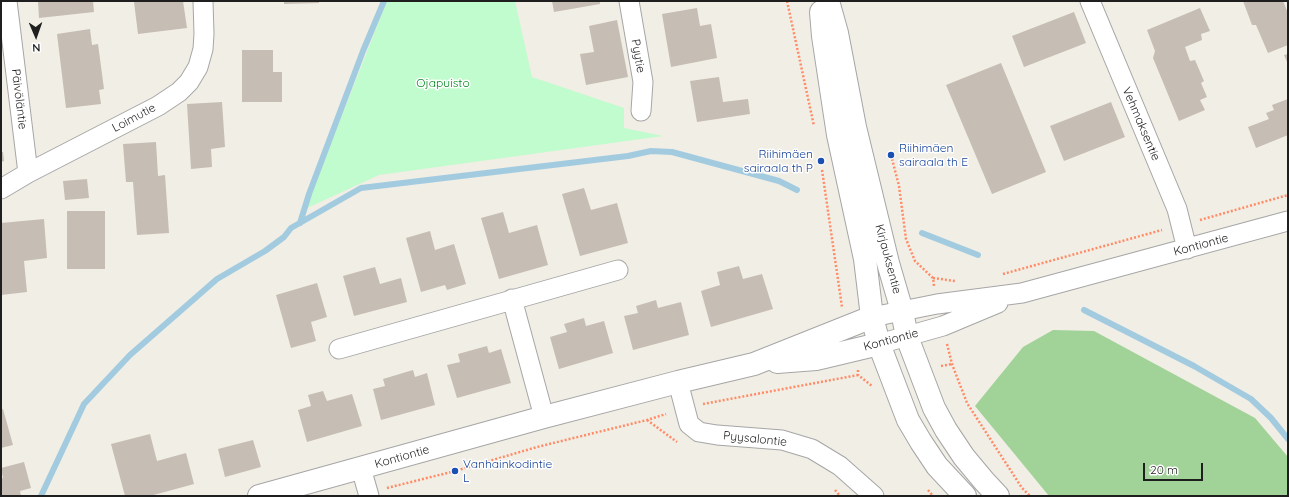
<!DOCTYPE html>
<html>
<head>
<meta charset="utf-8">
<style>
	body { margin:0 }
	#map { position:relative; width:1289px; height:497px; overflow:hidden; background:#f1eee5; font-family:Quicksand,sans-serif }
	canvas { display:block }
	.frame { position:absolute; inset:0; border:2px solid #1f1f1f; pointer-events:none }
	.north { position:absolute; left:16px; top:16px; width:40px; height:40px; -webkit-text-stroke:3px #fff; paint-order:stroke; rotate:178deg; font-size:11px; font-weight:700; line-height:16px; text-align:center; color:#1f1f1f }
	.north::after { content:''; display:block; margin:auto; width:14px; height:18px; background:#1f1f1f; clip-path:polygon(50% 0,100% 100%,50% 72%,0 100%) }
	.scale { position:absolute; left:1143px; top:463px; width:60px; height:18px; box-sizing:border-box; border:2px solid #1f1f1f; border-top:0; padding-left:5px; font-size:12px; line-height:14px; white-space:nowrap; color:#1f1f1f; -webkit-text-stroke:3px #fff; paint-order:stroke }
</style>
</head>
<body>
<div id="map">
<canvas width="1289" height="497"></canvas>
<div class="frame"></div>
<div class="north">N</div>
<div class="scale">20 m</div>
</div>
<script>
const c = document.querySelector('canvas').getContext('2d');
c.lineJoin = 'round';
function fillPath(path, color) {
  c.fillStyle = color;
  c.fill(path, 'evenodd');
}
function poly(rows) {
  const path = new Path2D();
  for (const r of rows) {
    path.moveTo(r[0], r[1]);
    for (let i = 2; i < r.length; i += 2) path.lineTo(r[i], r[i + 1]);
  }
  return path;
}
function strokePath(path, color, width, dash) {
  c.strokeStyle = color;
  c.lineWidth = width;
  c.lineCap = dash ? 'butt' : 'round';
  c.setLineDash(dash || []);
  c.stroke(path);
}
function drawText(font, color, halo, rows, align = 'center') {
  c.font = font + ' Quicksand,sans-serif';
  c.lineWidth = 3;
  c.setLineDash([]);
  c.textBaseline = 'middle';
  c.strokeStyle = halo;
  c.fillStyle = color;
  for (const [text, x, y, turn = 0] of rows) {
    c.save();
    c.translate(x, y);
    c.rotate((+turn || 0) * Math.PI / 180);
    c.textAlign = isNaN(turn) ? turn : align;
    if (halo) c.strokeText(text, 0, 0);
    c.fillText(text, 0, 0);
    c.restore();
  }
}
const forest = poly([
	[1053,330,1094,331,1255,418,1288,457,1288,496,1049,496,975,406,1023,347]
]);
const park = poly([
	[387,1,515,1,532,77,624,108,624,128,663,136,379,175,305,209]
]);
const stream = poly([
	[300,223,309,194,363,51,384,1],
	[922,233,978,255],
	[1084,310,1194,366,1251,399,1271,418,1288,439],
	[41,496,84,404,130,355,217,279,265,251,284,237,291,228,361,188,628,156,651,151,672,152,779,181,797,190]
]);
const building = poly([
	[38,1,93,1,94,12,39,18],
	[144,1,183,1,187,28,138,34,134,2],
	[284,1,319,1,319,3,284,4],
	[552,1,600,1,600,4,554,12],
	[1243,1,1283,1,1288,13,1288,45,1268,53,1256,25,1252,25],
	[697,8,700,26,711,24,717,58,671,67,662,14],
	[1200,8,1210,31,1201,34,1202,40,1185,47,1190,61,1195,60,1204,81,1201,83,1207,97,1200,100,1205,110,1179,121,1153,58,1155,51,1147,30],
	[1074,12,1086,43,1024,67,1012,36],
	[617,20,628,77,586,85,580,54,594,52,589,26],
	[90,29,92,45,98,44,104,89,99,90,101,104,66,108,57,34],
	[242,50,273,50,273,72,282,72,282,102,242,102],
	[1288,54,1288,64,1284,55],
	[1001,63,1046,172,992,194,946,85],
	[719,77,723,102,748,99,750,114,697,122,690,81],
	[1288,99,1288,135,1256,148,1248,127,1269,119,1266,113,1274,110,1272,105],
	[222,102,225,147,211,149,212,167,191,169,187,104],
	[1111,102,1125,137,1064,161,1050,126],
	[156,142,158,176,165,175,169,233,137,235,133,182,126,182,123,144],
	[1,152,3,152,4,161,1,162],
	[87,179,89,198,65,200,63,181],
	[584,188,591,210,617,203,628,243,580,256,562,194],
	[67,211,105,211,105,269,67,269],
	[503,212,509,233,537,225,548,265,499,279,481,218],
	[44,219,47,258,24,261,27,292,1,295,1,223],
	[430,231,435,250,454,244,466,284,447,290,445,285,421,292,406,238],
	[739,266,743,279,762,274,773,309,711,327,701,291,720,285,717,272],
	[375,267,380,284,401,278,407,302,354,316,343,276],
	[317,283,327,317,311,322,316,341,291,348,276,295],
	[656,300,658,308,681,302,689,335,633,350,624,316,638,313,636,306],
	[584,318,586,326,604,321,613,353,559,369,550,337,567,332,564,324],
	[487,346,489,353,501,349,511,383,457,398,447,365,460,362,458,354],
	[413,370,415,377,427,373,435,405,381,420,373,389,385,386,383,379],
	[323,391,327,401,352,394,362,426,307,442,298,410,311,406,308,395],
	[1,409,3,409,13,445,1,448],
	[150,434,157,461,186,453,194,484,150,496,125,496,111,444],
	[253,440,261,467,225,477,218,449],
	[24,462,31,488,20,491,21,496,1,496,1,478,3,478,1,468]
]);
const path = poly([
	[787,1,814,126],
	[891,155,899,186,906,239,915,261,933,278,934,286],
	[822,170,842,307],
	[1200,220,1288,195],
	[1003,274,1162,230],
	[933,278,955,281],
	[947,344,952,364,967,403,1022,488,1030,496],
	[941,366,952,364],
	[858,370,858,375,872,386],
	[703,404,858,375],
	[647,420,677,442],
	[387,488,455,471,537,447,647,420,666,414],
	[835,490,840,496],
	[928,490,933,496]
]);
const minor = poly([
	[7,1,28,173],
	[629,1,643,82,641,111],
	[1090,1,1177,209,1187,249],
	[1,189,28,173,158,106,179,92,189,82,198,67,203,49,204,34,203,1],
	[512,299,544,417],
	[872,317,937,304,1022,293,1288,221],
	[879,344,943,326,998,303],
	[339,349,618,270],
	[678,382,689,424,699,432,717,435,782,440,812,449,840,466,874,496],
	[361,468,369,496]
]);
const tertiary = poly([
	[828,1,837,33,855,127,888,263,902,311,907,337,934,408,946,430,964,457,984,481,998,496],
	[821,12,823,36,838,135,865,259,872,317,879,344,908,420,921,442,937,466,965,496],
	[777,362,816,359,879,344],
	[259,496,544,417,678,382,754,364,872,317]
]);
const markers = [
	[891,155,4,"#1a4fb4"],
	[821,161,4,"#1a4fb4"],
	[455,471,4,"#1a4fb4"]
];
const streetNames = [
	["Pyytie",638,56,80],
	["Päivöläntie",19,99,83],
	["Loimutie",134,118,-28],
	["Vehmaksentie",1141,124,67],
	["Kontiontie",1201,245,-15],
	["Kirjauksentie",888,259,75],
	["Kontiontie",891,340,-15],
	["Pyysalontie",755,439,6],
	["Kontiontie",402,457,-16]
];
const parkNames = [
	["Ojapuisto",443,83]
];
const transitNames = [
	["Riihimäen",899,148],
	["sairaala th E",899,162],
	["Riihimäen",813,154,"right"],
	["sairaala th P",813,168,"right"],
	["Vanhainkodintie",463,464],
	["L",463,478]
];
fillPath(forest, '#a1d297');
fillPath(park, '#c0fccd');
strokePath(stream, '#a3cbe0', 6);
fillPath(building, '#c6bdb4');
strokePath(minor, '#a6a6a6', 21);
strokePath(tertiary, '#a6a6a6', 24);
strokePath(path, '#ff8b67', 2.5, [2, 2]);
strokePath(minor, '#fff', 19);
strokePath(tertiary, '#fff', 22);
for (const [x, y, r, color] of markers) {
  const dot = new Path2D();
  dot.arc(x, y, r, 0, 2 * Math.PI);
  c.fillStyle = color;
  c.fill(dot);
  strokePath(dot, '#fff', 1.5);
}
drawText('12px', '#1f1f1f', '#fff', streetNames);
drawText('12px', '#058520', '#fff', parkNames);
drawText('12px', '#164399', '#fff', transitNames, 'left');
</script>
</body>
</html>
